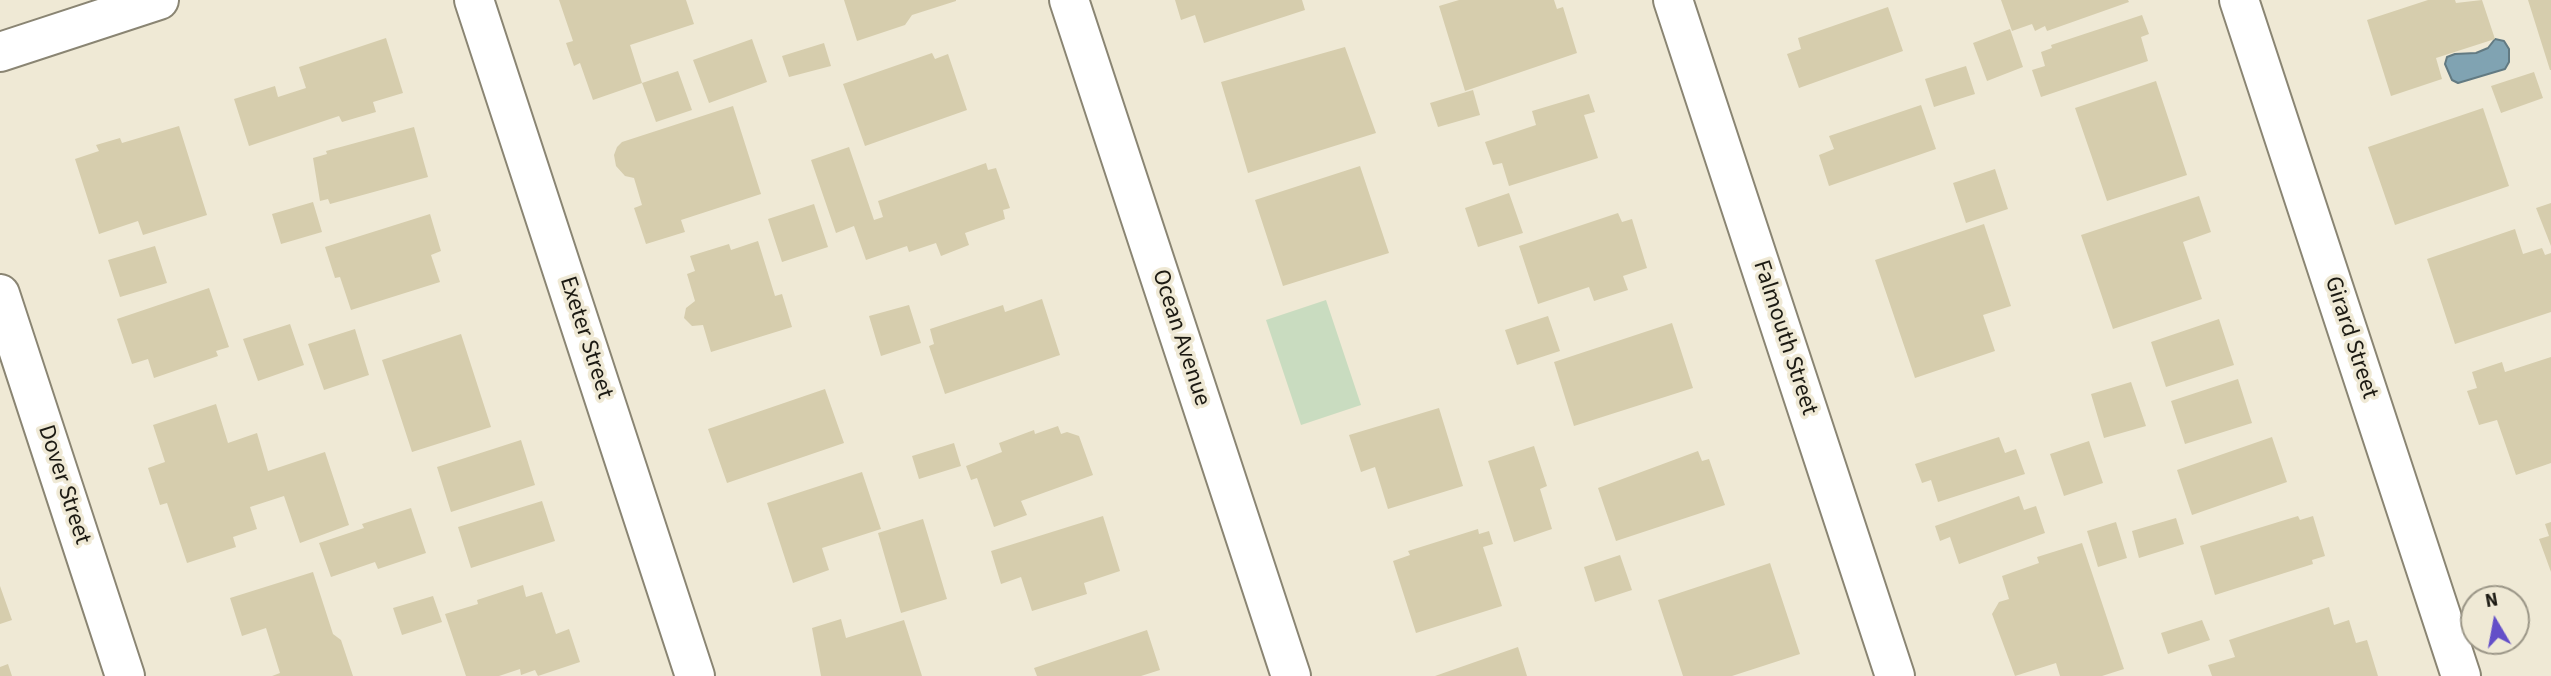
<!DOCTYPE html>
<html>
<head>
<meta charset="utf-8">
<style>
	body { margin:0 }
	#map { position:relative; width:2551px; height:676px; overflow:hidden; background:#efe9d5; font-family:"Source Sans 3",sans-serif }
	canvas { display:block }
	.north { position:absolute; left:2460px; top:585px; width:70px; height:70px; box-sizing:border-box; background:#efe9d5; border:2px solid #9b9687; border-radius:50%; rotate:350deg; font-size:19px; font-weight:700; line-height:28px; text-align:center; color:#1c1a13 }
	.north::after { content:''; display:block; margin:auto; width:24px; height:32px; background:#634fc8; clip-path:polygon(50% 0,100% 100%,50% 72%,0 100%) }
</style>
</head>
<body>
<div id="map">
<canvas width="2551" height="676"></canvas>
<div class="north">N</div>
</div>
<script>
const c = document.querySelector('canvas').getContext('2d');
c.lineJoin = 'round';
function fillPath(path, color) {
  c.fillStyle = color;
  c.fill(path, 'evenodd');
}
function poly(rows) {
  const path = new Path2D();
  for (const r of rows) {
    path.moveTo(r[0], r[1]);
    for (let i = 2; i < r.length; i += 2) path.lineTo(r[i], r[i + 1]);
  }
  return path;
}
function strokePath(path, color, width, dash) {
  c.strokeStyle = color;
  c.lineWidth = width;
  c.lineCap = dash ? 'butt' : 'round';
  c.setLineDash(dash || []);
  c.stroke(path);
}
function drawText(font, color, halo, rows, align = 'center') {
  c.font = font + ' "Source Sans 3",sans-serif';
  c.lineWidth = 7;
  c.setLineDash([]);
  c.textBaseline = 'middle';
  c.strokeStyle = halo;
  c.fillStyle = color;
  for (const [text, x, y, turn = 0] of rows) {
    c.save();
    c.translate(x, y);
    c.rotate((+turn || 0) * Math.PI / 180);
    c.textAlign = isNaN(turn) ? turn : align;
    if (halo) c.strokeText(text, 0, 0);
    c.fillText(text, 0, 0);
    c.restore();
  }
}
const green = poly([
	[1326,300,1361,405,1301,425,1266,320]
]);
const water = poly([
	[2495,39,2504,41,2509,49,2509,62,2505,69,2458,83,2452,80,2445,64,2447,57,2455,54,2476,53,2488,48,2495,39]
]);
const building = poly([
	[559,0,686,0,694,24,630,45,642,83,678,71,692,110,656,122,642,83,593,100,580,63,574,66,566,43,573,41],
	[844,0,956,0,956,1,912,15,905,25,857,41],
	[1175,0,1302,0,1305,10,1204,43,1195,15,1181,20],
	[1459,0,1554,0,1557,9,1563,7,1577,53,1465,91,1439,6],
	[2001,0,2128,0,2129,2,2047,31,2045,26,2035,31,2032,24,2012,31],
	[2428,0,2455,0,2456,3,2482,0,2495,39,2436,58,2442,79,2391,96,2367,20],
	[2528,0,2551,0,2551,70,2550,70],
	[1888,7,1903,51,1799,88,1787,54,1801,49,1798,38],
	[2142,15,2149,34,2141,37,2148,61,2041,97,2032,70,2045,66,2041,52,2052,48,2051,45],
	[2010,29,2023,67,1987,81,1973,43],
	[386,38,403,93,373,102,376,112,342,122,339,116,249,146,234,99,275,86,278,97,306,88,299,67],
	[752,39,767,82,709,103,693,60],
	[824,43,831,66,789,77,782,56],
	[1345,47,1376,133,1248,173,1221,82],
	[932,53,935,59,948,54,967,110,865,146,843,84],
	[1966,66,1975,94,1934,107,1925,79],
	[2534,72,2543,98,2501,113,2491,86],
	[2156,81,2187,175,2107,201,2075,108],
	[1473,90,1480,115,1438,127,1430,103],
	[1589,94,1595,112,1584,115,1598,158,1509,186,1502,163,1493,165,1485,142,1536,125,1532,111],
	[1921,105,1936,149,1829,186,1819,155,1834,149,1829,136],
	[733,106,761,194,681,220,685,232,646,244,634,208,642,205,634,178,625,176,616,166,614,155,617,147,622,142],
	[2483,108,2509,186,2395,225,2368,147],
	[179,126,207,215,143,235,138,221,99,234,75,159,99,151,96,145,120,138,122,143],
	[414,127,428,177,330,204,328,199,320,201,313,158,327,154,326,151],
	[849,147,874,220,883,217,878,201,986,163,988,170,996,168,1010,208,1003,210,1005,219,965,233,969,245,941,256,936,243,909,252,907,246,866,260,854,226,836,233,811,160],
	[1360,166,1389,253,1283,286,1255,200],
	[1995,169,2008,209,1966,223,1953,183],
	[1509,193,1523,233,1478,247,1465,208],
	[2199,196,2211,232,2183,242,2202,299,2113,329,2081,235],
	[313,202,322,232,281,244,272,214],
	[2551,203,2551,246,2536,208],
	[814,204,828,247,782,262,768,219],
	[1618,213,1622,222,1632,219,1647,268,1623,276,1628,290,1594,301,1589,287,1538,304,1519,246],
	[430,214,441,251,431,255,440,282,351,310,340,277,335,278,325,247],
	[1984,224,2011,306,1983,315,1995,351,1915,378,1875,260],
	[2515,229,2523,254,2542,248,2545,255,2551,253,2551,312,2455,344,2427,259],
	[758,241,775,296,782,294,792,327,711,352,703,325,692,326,684,318,686,308,695,301,687,274,695,271,690,256,729,244,731,250],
	[155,246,167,283,120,297,108,260],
	[209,288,229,347,216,351,218,356,154,378,148,359,132,364,117,319],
	[1042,299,1060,355,945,394,929,346,934,344,930,329,1003,305,1005,312],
	[909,305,921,343,881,356,869,316],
	[1548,316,1560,351,1517,365,1505,330],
	[2219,319,2234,365,2166,387,2151,342],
	[1672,323,1693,388,1574,426,1554,362],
	[290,324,304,365,258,381,243,339],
	[355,329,369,375,324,390,308,344],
	[461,334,491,427,412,452,382,360],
	[2551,357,2551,463,2516,475,2497,420,2479,425,2467,391,2477,388,2472,372,2502,362,2505,372],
	[2238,379,2252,423,2185,444,2171,401],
	[2131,382,2146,426,2104,438,2091,394],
	[825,389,844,443,727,483,708,429],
	[216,404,228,443,257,433,268,471,325,452,349,525,300,543,284,496,250,507,257,529,233,537,236,547,187,563,167,503,160,505,148,468,165,462,153,425],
	[1439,408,1463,486,1388,509,1375,467,1361,472,1349,435],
	[1058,426,1061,434,1067,432,1079,436,1093,475,1021,501,1027,515,994,527,977,478,971,480,966,466,1002,452,999,443,1034,430,1035,434],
	[1999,437,2005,453,2016,449,2025,474,1938,502,1931,480,1922,483,1915,464],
	[2272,437,2287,482,2192,515,2177,470],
	[521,440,535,485,451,512,437,467],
	[2089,441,2103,483,2064,496,2050,454],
	[954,443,961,466,919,479,912,456],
	[1534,446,1547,486,1540,489,1552,529,1514,542,1488,461],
	[1698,451,1702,461,1709,459,1725,505,1616,541,1598,488],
	[862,472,881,529,822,548,829,570,793,583,767,503],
	[2019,496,2024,510,2036,506,2045,533,1959,564,1950,537,1940,541,1935,526],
	[542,501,555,541,471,568,458,527],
	[411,508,426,553,378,569,375,562,331,577,319,543,364,528,362,524],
	[1103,516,1120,571,1084,583,1087,594,1032,611,1021,577,1001,584,991,551],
	[2298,516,2300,520,2313,516,2325,556,2312,560,2313,564,2215,595,2200,546],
	[2176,518,2184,544,2139,558,2132,531],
	[923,519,947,599,901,613,878,533],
	[2116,522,2127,558,2098,567,2087,531],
	[2551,522,2551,572,2539,539,2549,536,2545,524],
	[1478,529,1479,534,1489,531,1493,544,1483,547,1502,606,1416,633,1393,561,1410,555,1408,551],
	[2082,543,2124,669,2102,676,2060,676,2056,663,2015,676,1992,614,1999,602,2009,599,2002,576,2039,563,2037,557],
	[1620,555,1632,590,1595,602,1584,567],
	[1770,563,1800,654,1732,676,1683,676,1658,600],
	[313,572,333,634,341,640,353,676,272,676,280,673,266,628,242,636,230,598],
	[523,585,526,597,542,592,556,634,569,629,580,662,538,676,535,670,521,675,520,669,499,676,466,676,445,614,478,604,477,600],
	[0,586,12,620,0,624],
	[433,596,442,622,402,635,393,608],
	[2329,607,2334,625,2349,620,2356,643,2367,640,2378,676,2212,676,2208,665,2235,657,2229,640],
	[841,619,846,638,904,620,922,676,821,676,812,628],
	[2202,620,2210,640,2168,654,2161,633],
	[1147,630,1160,670,1141,676,1037,676,1034,668],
	[1518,647,1527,676,1435,676],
	[8,664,12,676,0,676,0,667]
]);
const minor = poly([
	[474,0,695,676],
	[1069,0,1291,676],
	[1673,0,1895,676],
	[2239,0,2461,676],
	[0,52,159,0],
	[0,294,125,676]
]);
const streetNames = [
	["Exeter Street",585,338,72],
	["Ocean Avenue",1180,338,72],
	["Falmouth Street",1784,338,72],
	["Girard Street",2350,338,72],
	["Dover Street",63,485,72]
];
fillPath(green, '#c9dcc0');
fillPath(water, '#80a3b2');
strokePath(water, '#627a82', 2);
fillPath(building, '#d6cdad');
strokePath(minor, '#8a8573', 42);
strokePath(minor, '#fff', 38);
drawText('24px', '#1c1a13', '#efe9d5', streetNames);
</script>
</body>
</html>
